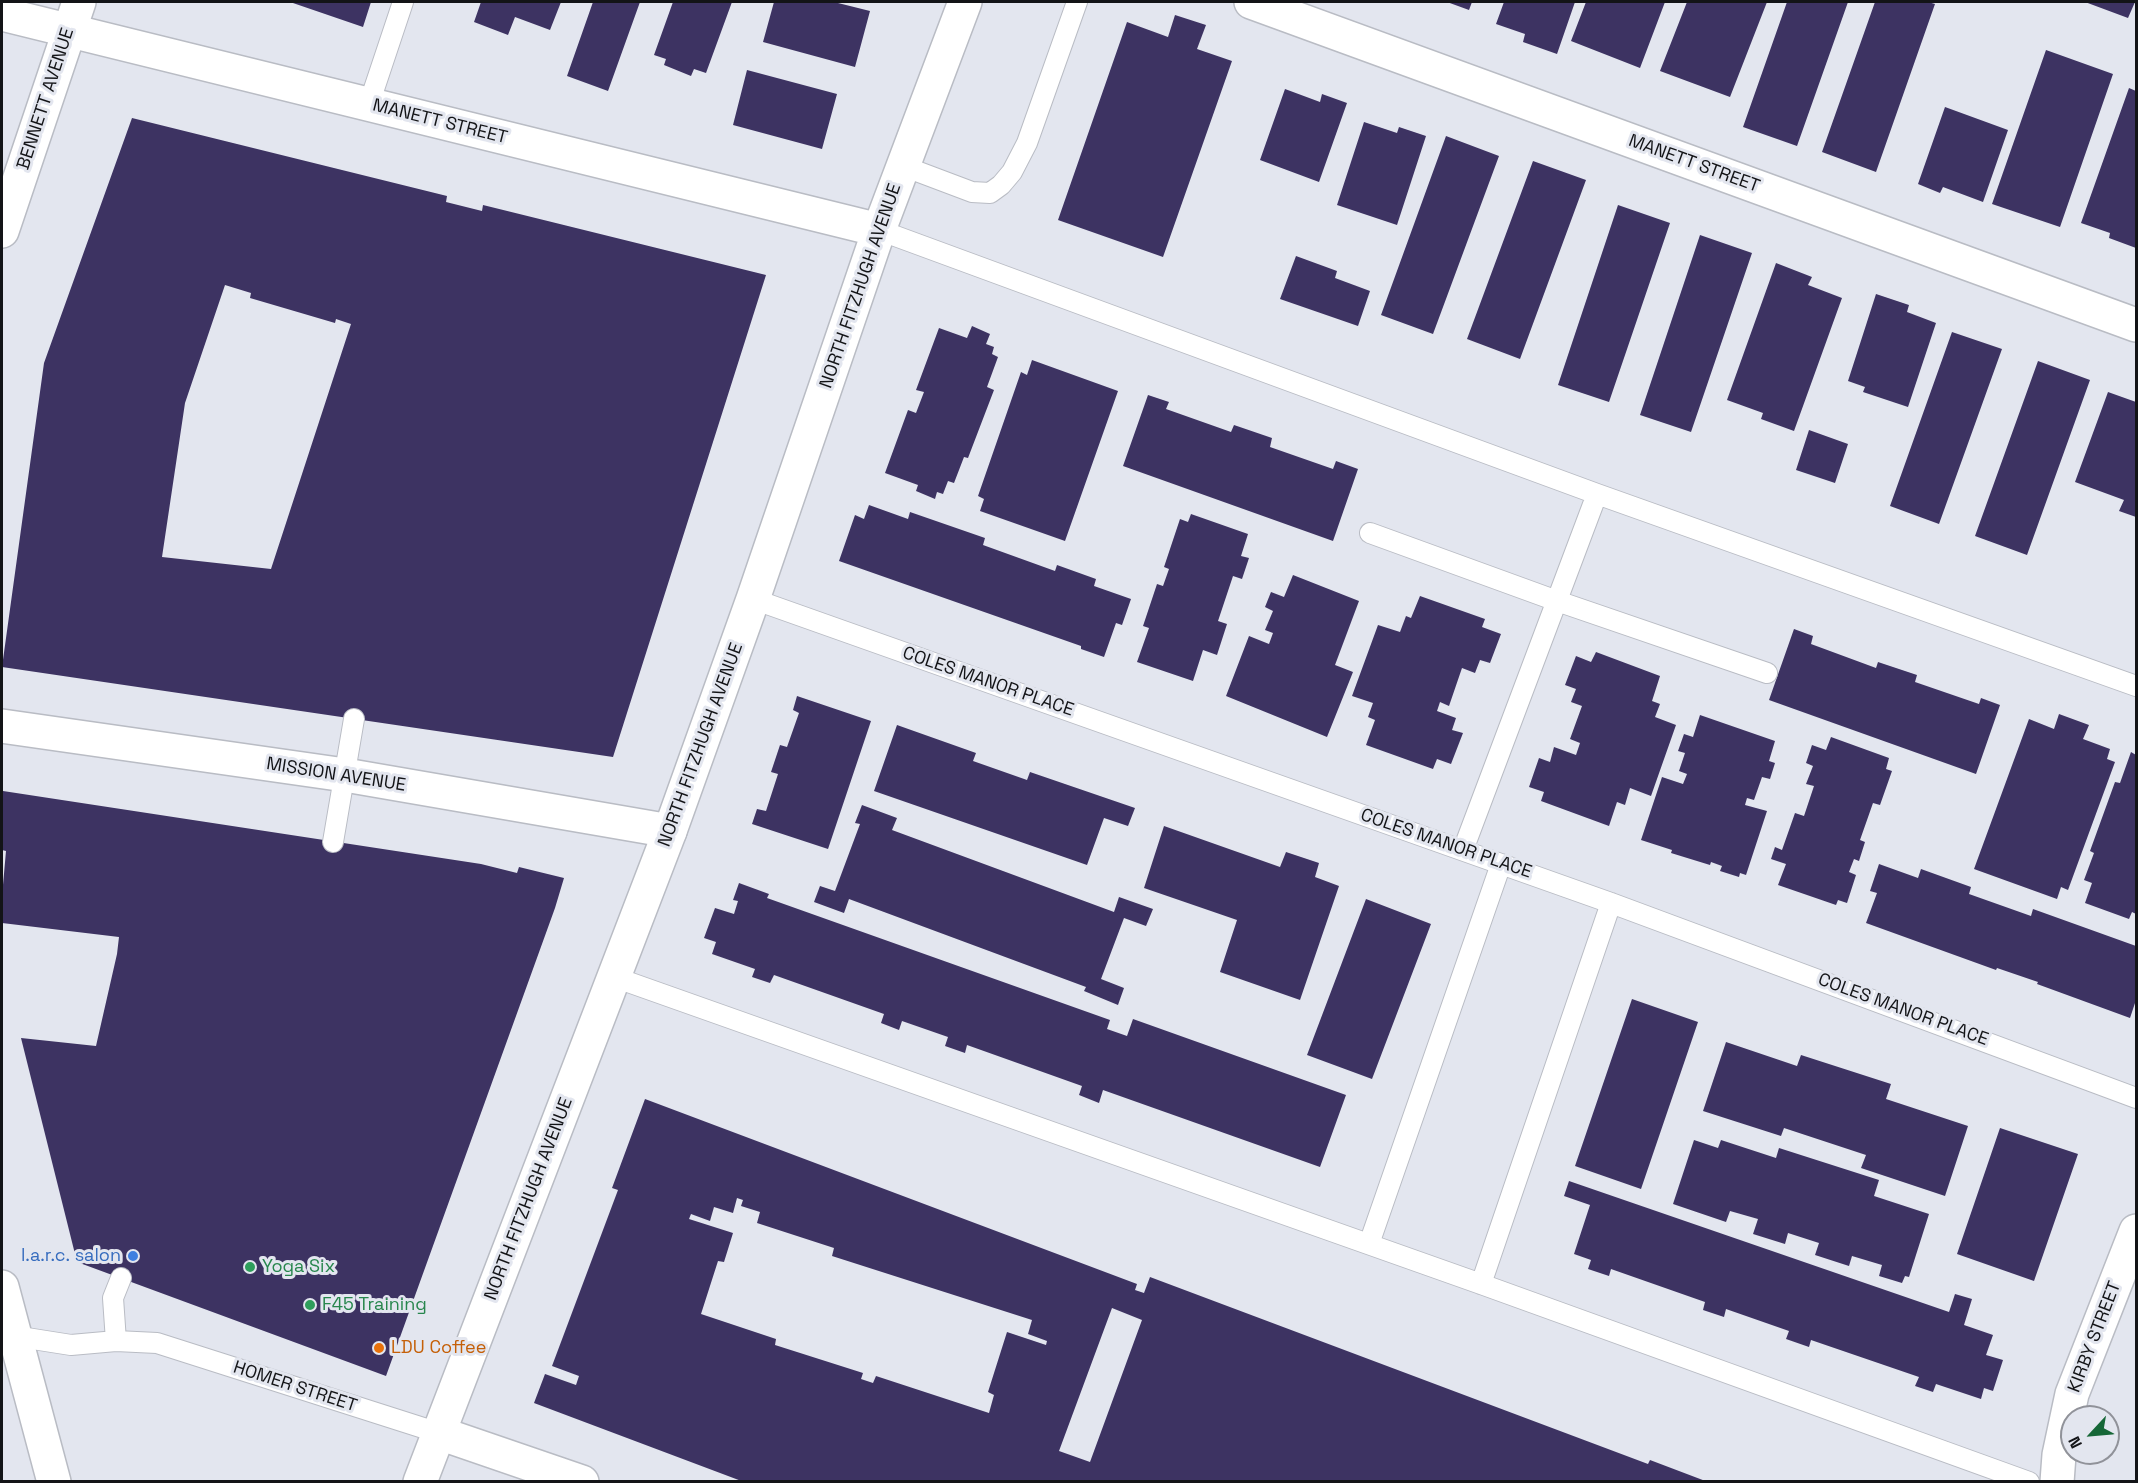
<!DOCTYPE html>
<html>
<head>
<meta charset="utf-8">
<style>
	body { margin:0 }
	#map { position:relative; width:2138px; height:1483px; overflow:hidden; background:#e3e6ef; font-family:"Space Grotesk",sans-serif }
	canvas { display:block }
	.frame { position:absolute; inset:0; border:3px solid #131417; pointer-events:none }
	.north { position:absolute; left:2060px; top:1405px; width:60px; height:60px; box-sizing:border-box; background:#e3e6ef; border:2px solid #909299; border-radius:50%; rotate:244deg; font-size:16px; font-weight:700; line-height:24px; text-align:center; color:#131417 }
	.north::after { content:''; display:block; margin:auto; width:21px; height:27px; background:#166737; clip-path:polygon(50% 0,100% 100%,50% 72%,0 100%) }
</style>
</head>
<body>
<div id="map">
<canvas width="2138" height="1483"></canvas>
<div class="frame"></div>
<div class="north">N</div>
</div>
<script>
const c = document.querySelector('canvas').getContext('2d');
c.lineJoin = 'round';
function fillPath(path, color) {
  c.fillStyle = color;
  c.fill(path, 'evenodd');
}
function poly(rows) {
  const path = new Path2D();
  for (const r of rows) {
    path.moveTo(r[0], r[1]);
    for (let i = 2; i < r.length; i += 2) path.lineTo(r[i], r[i + 1]);
  }
  return path;
}
function strokePath(path, color, width, dash) {
  c.strokeStyle = color;
  c.lineWidth = width;
  c.lineCap = dash ? 'butt' : 'round';
  c.setLineDash(dash || []);
  c.stroke(path);
}
function drawText(font, color, halo, rows, align = 'center') {
  c.font = font + ' "Space Grotesk",sans-serif';
  c.lineWidth = 6;
  c.setLineDash([]);
  c.textBaseline = 'middle';
  c.strokeStyle = halo;
  c.fillStyle = color;
  for (const [text, x, y, turn = 0] of rows) {
    c.save();
    c.translate(x, y);
    c.rotate((+turn || 0) * Math.PI / 180);
    c.textAlign = isNaN(turn) ? turn : align;
    if (halo) c.strokeText(text, 0, 0);
    c.fillText(text, 0, 0);
    c.restore();
  }
}
const building = poly([
	[290,2,371,2,363,27],
	[481,2,561,2,550,30,515,17,508,35,474,22],
	[593,2,640,2,608,91,567,76],
	[673,2,732,2,706,73,694,69,691,76,664,65,666,59,654,55],
	[774,2,834,2,870,11,855,67,763,42],
	[1447,2,1472,2,1469,10],
	[1504,2,1575,2,1557,54,1523,42,1525,34,1496,24],
	[1586,2,1665,2,1640,68,1571,41],
	[1687,2,1767,2,1730,97,1660,71],
	[1787,2,1848,2,1797,146,1743,127],
	[1875,2,1928,2,1935,4,1876,172,1822,152],
	[2085,2,2135,2,2128,18],
	[1175,15,1206,25,1197,49,1232,61,1163,257,1058,220,1127,22,1168,37],
	[2046,50,2113,74,2060,227,1992,204],
	[747,70,837,94,822,149,733,125],
	[2129,88,2136,91,2136,248,2109,238,2110,233,2081,223],
	[1285,89,1320,102,1322,94,1347,103,1319,182,1260,160],
	[1945,107,2008,130,1983,202,1943,187,1940,193,1918,184],
	[132,118,447,196,446,202,482,211,483,205,766,275,613,757,2,667,44,363],
	[225,285,251,293,250,298,335,323,336,319,351,324,271,569,162,557,185,403],
	[1364,122,1397,133,1399,127,1426,136,1397,225,1337,205],
	[1446,136,1499,156,1433,334,1381,315],
	[1533,161,1586,180,1520,359,1467,339],
	[1618,205,1670,223,1609,402,1558,385],
	[1700,235,1752,253,1691,432,1640,415],
	[1296,256,1337,271,1335,278,1370,291,1358,326,1280,299],
	[1776,263,1812,277,1808,285,1842,298,1794,431,1761,419,1763,413,1727,400],
	[1876,294,1909,305,1907,312,1936,323,1908,407,1863,392,1865,387,1848,381],
	[972,326,990,334,986,344,994,347,992,354,998,357,987,387,994,390,968,458,964,457,954,483,948,481,943,494,937,492,935,499,916,491,918,485,885,473,908,410,916,413,924,392,916,390,939,328,967,338],
	[1952,332,2002,349,1939,524,1890,506],
	[1032,360,1118,391,1065,541,980,511,984,499,978,496,1021,372,1027,375],
	[2038,361,2090,380,2027,555,1975,536],
	[2108,392,2136,402,2136,517,2119,511,2124,500,2075,482],
	[1148,395,1169,402,1166,409,1231,432,1234,425,1272,438,1270,447,1333,469,1336,461,1358,469,1333,541,1123,466],
	[1809,430,1848,444,1835,483,1796,470],
	[869,505,908,519,910,512,985,538,983,545,1055,571,1057,565,1096,579,1094,586,1131,599,1122,625,1116,623,1104,657,1081,649,1081,646,839,561,855,515,864,519],
	[1191,514,1248,534,1241,556,1249,558,1242,579,1233,576,1218,621,1227,624,1217,655,1203,650,1193,681,1137,662,1149,628,1143,626,1157,584,1163,586,1169,569,1164,567,1180,519,1188,522],
	[1293,575,1359,601,1335,665,1353,672,1327,737,1226,696,1249,636,1269,644,1273,633,1265,630,1273,611,1265,607,1271,592,1284,597],
	[1420,596,1485,619,1482,627,1501,634,1490,663,1480,660,1475,673,1462,668,1449,706,1440,702,1437,711,1456,718,1452,730,1463,733,1451,764,1437,759,1433,769,1366,745,1375,720,1368,717,1373,703,1352,696,1378,625,1400,632,1406,616,1411,618],
	[1794,629,1813,636,1811,644,1876,668,1878,662,1917,675,1915,682,1979,704,1981,698,2000,705,1976,774,1769,700],
	[1596,652,1660,676,1652,701,1660,704,1655,717,1676,725,1651,796,1630,788,1625,805,1617,802,1609,826,1541,801,1544,792,1529,787,1539,758,1550,762,1554,747,1576,755,1580,743,1570,739,1582,706,1571,702,1576,689,1565,685,1576,656,1591,662],
	[797,696,871,721,828,849,752,824,757,809,766,811,778,774,771,772,780,745,787,747,799,713,793,710],
	[2059,714,2089,725,2083,739,2110,749,2107,759,2115,762,2068,890,2061,887,2057,899,1974,869,2029,719,2054,729],
	[1700,715,1775,741,1769,761,1775,763,1770,779,1762,777,1754,800,1747,798,1745,805,1767,811,1746,875,1740,873,1739,877,1720,871,1722,866,1711,862,1710,865,1671,853,1672,850,1641,840,1662,777,1683,784,1687,774,1679,771,1685,753,1678,751,1684,734,1693,737],
	[897,725,976,753,973,761,1027,780,1030,772,1135,808,1128,826,1104,818,1087,865,874,791],
	[1831,737,1889,758,1886,769,1892,771,1880,805,1873,803,1860,840,1865,842,1859,861,1854,859,1849,872,1856,875,1847,903,1838,900,1836,905,1778,885,1786,864,1771,859,1775,847,1782,850,1795,813,1804,816,1814,786,1806,784,1813,766,1806,763,1812,745,1826,750],
	[2131,752,2136,755,2136,914,2132,912,2129,919,2085,903,2092,883,2084,880,2094,853,2090,851,2115,782,2120,783],
	[3,791,481,864,517,873,519,867,564,878,555,908,386,1376,77,1262,21,1038,96,1046,117,954,119,937,2,923,2,896,6,851,2,850],
	[862,805,897,818,892,830,1114,912,1119,897,1153,909,1146,926,1124,918,1101,979,1124,988,1118,1005,1084,991,1086,987,849,899,844,913,814,902,820,886,835,891,860,824,855,823],
	[1164,826,1280,867,1286,852,1319,863,1315,877,1339,886,1300,1000,1220,972,1237,920,1144,888],
	[1879,864,1918,878,1921,869,1971,887,1969,894,2031,916,2033,909,2136,946,2136,1000,2130,1018,2037,984,2038,982,1997,968,1996,970,1866,923,1877,893,1870,891],
	[739,883,769,894,767,898,1110,1020,1107,1029,1127,1036,1133,1019,1346,1095,1320,1167,1103,1090,1099,1103,1079,1095,1082,1086,967,1045,965,1053,945,1046,948,1037,902,1021,899,1030,881,1023,884,1014,774,975,770,983,752,977,755,969,712,954,716,942,704,938,715,908,734,914,738,901,733,900],
	[1366,899,1431,924,1372,1079,1307,1055],
	[1632,999,1698,1022,1641,1189,1575,1166],
	[1726,1042,1797,1066,1801,1055,1891,1084,1886,1099,1968,1126,1945,1196,1861,1168,1866,1155,1784,1128,1781,1136,1703,1111],
	[645,1099,1137,1284,1135,1290,1144,1293,1150,1277,1648,1464,1650,1460,1708,1482,744,1482,534,1403,545,1374,576,1385,579,1376,552,1366,618,1190,612,1188],
	[737,1198,743,1200,741,1206,760,1212,757,1223,834,1248,832,1256,1032,1320,1028,1334,1047,1341,1046,1345,1007,1332,988,1392,994,1395,989,1413,876,1376,873,1383,861,1379,863,1373,775,1345,776,1339,701,1314,718,1261,724,1262,733,1233,689,1219,691,1214,710,1221,714,1207,733,1213],
	[1112,1308,1142,1320,1090,1462,1059,1451],
	[2000,1128,2078,1154,2034,1281,1957,1254],
	[1694,1140,1718,1148,1721,1140,1776,1158,1779,1148,1879,1180,1874,1196,1929,1214,1909,1277,1905,1276,1902,1283,1879,1276,1882,1265,1852,1256,1849,1266,1815,1255,1819,1243,1788,1233,1785,1244,1753,1234,1758,1219,1730,1211,1726,1222,1673,1204],
	[1569,1181,1949,1312,1955,1294,1972,1299,1964,1325,1993,1335,1986,1355,2003,1360,1993,1391,1984,1388,1981,1399,1936,1384,1933,1392,1915,1386,1919,1377,1811,1340,1809,1347,1786,1339,1789,1331,1726,1309,1724,1317,1703,1310,1705,1302,1611,1269,1609,1276,1588,1269,1591,1260,1574,1254,1590,1205,1564,1196]
]);
const service = poly([
	[369,104,403,2],
	[903,166,972,192,990,193,1001,185,1012,172,1027,143,1077,2],
	[879,230,1597,494,2136,686],
	[1370,533,1557,601,1767,673],
	[753,599,1611,903,2136,1098],
	[333,842,354,719],
	[1463,850,1597,494],
	[614,977,1481,1284,2029,1482],
	[1369,1244,1501,864],
	[1481,1284,1611,903],
	[14,1336,71,1345,116,1341,157,1343,439,1433],
	[116,1341,113,1298,121,1278]
]);
const minor = poly([
	[1251,2,2136,325],
	[2,14,879,230],
	[2,726,345,775,670,831],
	[439,1433,582,1482],
	[2057,1482,2059,1455,2072,1394,2136,1231]
]);
const tertiary = poly([
	[2,231,79,2],
	[2,1287,54,1482],
	[420,1482,670,831,753,599,879,230,965,2]
]);
const markers = [
	[133,1256,6,"#3f7fe0"],
	[250,1267,6,"#2e9e5b"],
	[310,1305,6,"#2e9e5b"],
	[379,1348,6,"#e8710a"]
];
const streetNames = [
	["BENNETT AVENUE",46,99,-72],
	["MANETT STREET",440,122,14],
	["MANETT STREET",1694,164,20],
	["NORTH FITZHUGH AVENUE",861,286,-71],
	["COLES MANOR PLACE",988,682,19],
	["NORTH FITZHUGH AVENUE",701,745,-70],
	["MISSION AVENUE",336,775,9],
	["COLES MANOR PLACE",1446,844,19],
	["COLES MANOR PLACE",1903,1010,20],
	["NORTH FITZHUGH AVENUE",529,1199,-69],
	["KIRBY STREET",2095,1337,-69],
	["HOMER STREET",295,1387,18]
];
const shopNames = [
	["l.a.r.c. salon",121,1256]
];
const leisureNames = [
	["Yoga Six",262,1267],
	["F45 Training",322,1305]
];
const foodNames = [
	["LDU Coffee",391,1348]
];
fillPath(building, '#3d3362');
strokePath(service, '#b9bcc4', 22);
strokePath(minor, '#b9bcc4', 36);
strokePath(tertiary, '#b9bcc4', 36);
strokePath(service, '#fff', 20);
strokePath(minor, '#fff', 33);
strokePath(tertiary, '#fff', 33);
for (const [x, y, r, color] of markers) {
  const dot = new Path2D();
  dot.arc(x, y, r, 0, 2 * Math.PI);
  c.fillStyle = color;
  c.fill(dot);
  strokePath(dot, '#e3e6ef', 2);
}
drawText('18px', '#131417', '#e3e6ef', streetNames);
drawText('18px', '#366cbe', '#e3e6ef', shopNames, 'right');
drawText('18px', '#27864d', '#e3e6ef', leisureNames, 'left');
drawText('18px', '#c56008', '#e3e6ef', foodNames, 'left');
</script>
</body>
</html>
